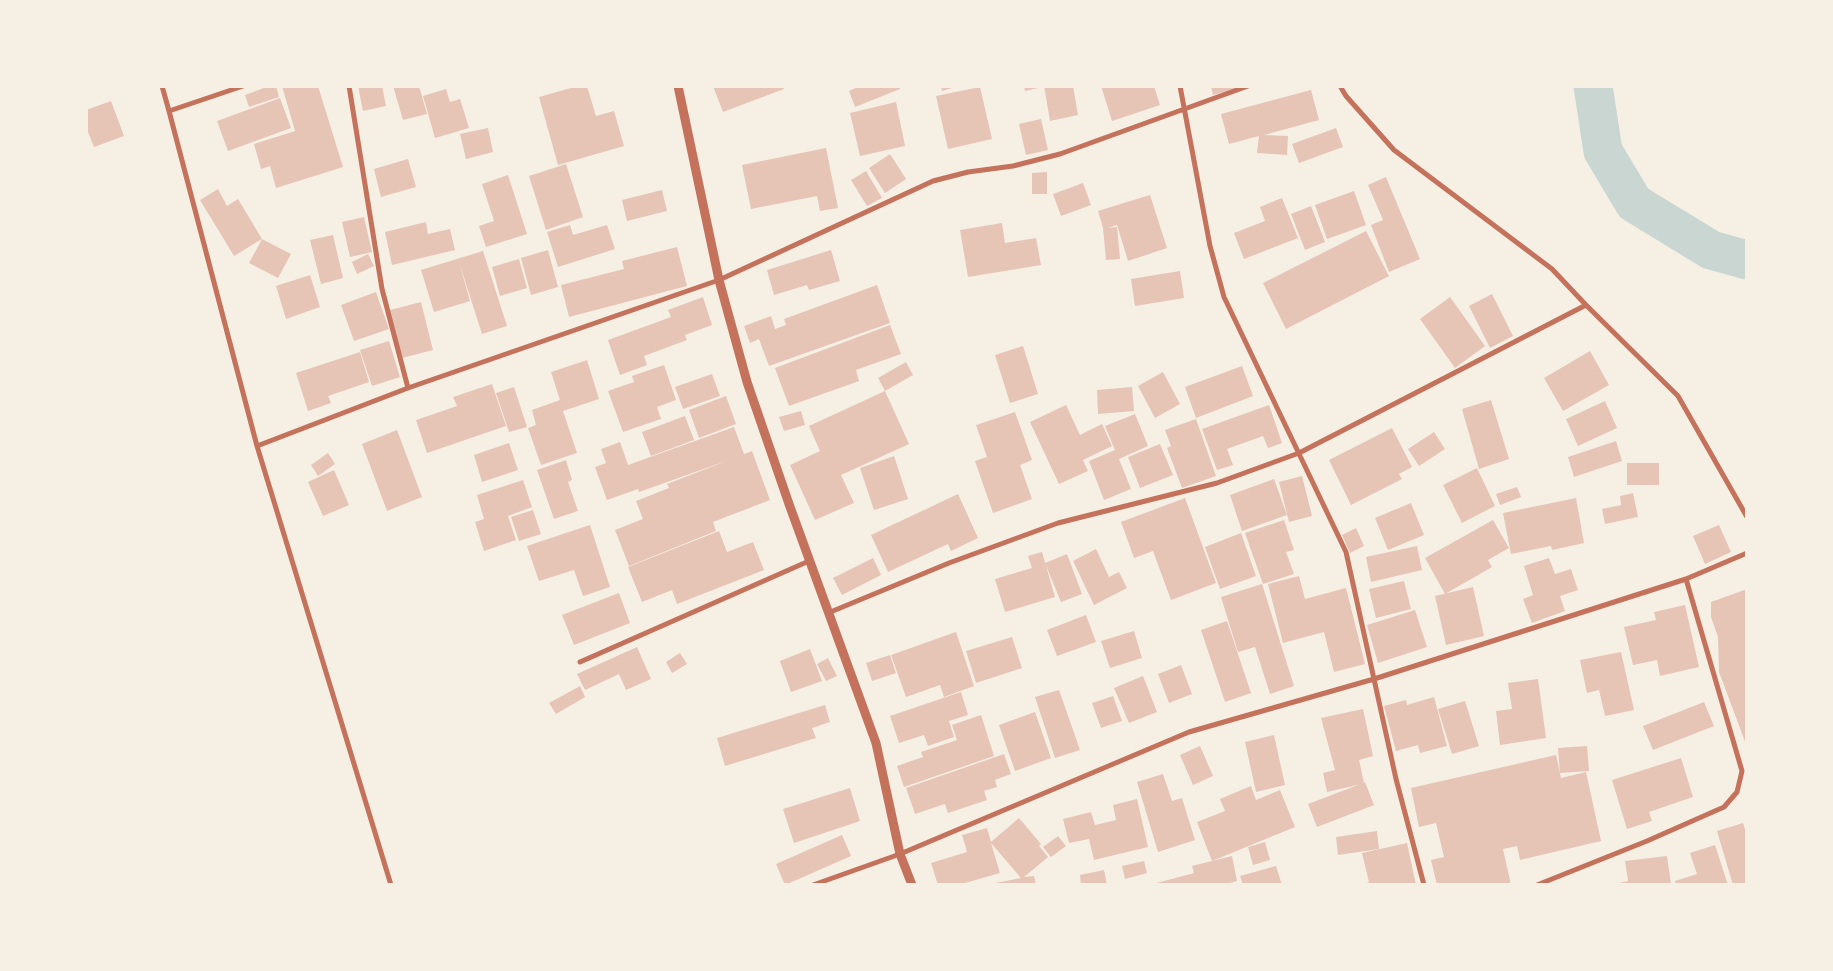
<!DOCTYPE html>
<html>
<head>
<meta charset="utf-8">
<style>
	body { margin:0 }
	#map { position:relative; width:1833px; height:971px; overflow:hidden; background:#f6efe4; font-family:"Work Sans",sans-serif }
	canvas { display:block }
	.frame { position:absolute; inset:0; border:88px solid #f6efe4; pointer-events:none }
</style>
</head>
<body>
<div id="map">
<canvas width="1833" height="971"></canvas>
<div class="frame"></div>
</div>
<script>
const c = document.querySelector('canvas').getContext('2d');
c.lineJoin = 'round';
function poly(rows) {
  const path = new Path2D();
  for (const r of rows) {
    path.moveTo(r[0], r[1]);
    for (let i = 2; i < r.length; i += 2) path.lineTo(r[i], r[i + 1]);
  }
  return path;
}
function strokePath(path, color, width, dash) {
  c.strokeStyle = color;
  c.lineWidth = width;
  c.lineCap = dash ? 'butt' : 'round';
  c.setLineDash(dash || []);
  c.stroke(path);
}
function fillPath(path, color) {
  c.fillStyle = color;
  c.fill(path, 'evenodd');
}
const river = poly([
	[1593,86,1603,151,1634,203,1711,250,1747,260]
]);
const building = poly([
	[269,86,276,86,279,97,249,107,245,95],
	[282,86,318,86,343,167,276,188,270,166,261,169,254,144,295,131],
	[358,86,382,86,386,106,363,111],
	[393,86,419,86,427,114,403,120],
	[578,86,587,86,596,116,614,111,624,146,558,165,539,97],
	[713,86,782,86,784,89,723,112],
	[860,86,899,86,900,89,855,107,849,91],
	[941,86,955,86,955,87,942,91],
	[1024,86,1043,86,1043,87,1025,91],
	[1044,86,1073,86,1078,115,1050,121],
	[1101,86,1154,86,1160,105,1112,121],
	[1211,86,1245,86,1246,87,1213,95],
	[980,87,992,139,948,149,936,96],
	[446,89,450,102,460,99,469,128,435,138,423,96],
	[1311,90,1319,120,1264,135,1288,136,1287,155,1257,153,1259,136,1229,144,1221,114],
	[280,98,291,128,228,151,217,121],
	[111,101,124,136,94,147,86,127,86,110],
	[896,102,905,146,860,156,850,113],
	[1041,119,1048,150,1026,155,1019,124],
	[488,128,493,152,466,159,460,134],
	[1336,128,1343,147,1299,163,1292,144],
	[826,148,838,208,820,211,817,196,751,209,742,165],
	[890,154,906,179,885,193,869,168],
	[408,159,416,187,381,197,374,169],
	[566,164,583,217,546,230,529,176],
	[866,171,882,198,867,206,851,180],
	[1047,172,1047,194,1032,194,1032,173],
	[508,175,527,234,486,247,479,226,494,221,482,184],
	[1386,177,1420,259,1389,272,1371,225,1383,220,1368,185],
	[1083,183,1091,205,1061,216,1053,194],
	[218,189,227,206,238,199,262,239,234,256,200,200],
	[662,190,667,211,627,221,622,200],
	[1354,191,1366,225,1327,239,1315,205],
	[1150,195,1167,248,1128,261,1117,225,1108,228,1117,227,1120,259,1106,260,1103,228,1098,211],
	[1282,198,1298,238,1244,259,1234,233,1265,221,1260,207],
	[1311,206,1325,242,1305,250,1291,214],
	[364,217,372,252,350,257,342,222],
	[426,222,428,234,450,229,455,250,392,265,385,232],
	[1002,223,1005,243,1036,238,1041,265,968,277,960,230],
	[570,225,573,235,607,225,615,249,558,267,547,232],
	[1366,231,1389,276,1286,329,1263,283],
	[333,235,343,278,321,284,310,240],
	[262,239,291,254,278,278,249,263],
	[677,247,687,286,569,317,561,285,624,269,622,261],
	[548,250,558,287,531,295,521,258],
	[831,250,840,281,809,290,807,285,774,295,767,270],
	[483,251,507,326,482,334,459,262,470,301,434,312,421,270],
	[368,254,374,266,357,274,352,262],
	[519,259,527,288,500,296,492,267],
	[1180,271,1184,298,1135,306,1131,279],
	[310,275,320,307,286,319,276,286],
	[877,285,890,323,769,366,759,339,750,343,744,326,771,316,775,329,786,325,784,319],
	[376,292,389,329,354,341,341,305],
	[1492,294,1513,336,1490,348,1469,306],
	[703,297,712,325,685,335,687,340,644,356,647,365,620,375,608,340,671,317,668,310],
	[1450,297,1485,346,1455,368,1420,319],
	[421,302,433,350,402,358,390,310],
	[890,325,901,354,856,370,859,381,789,406,775,368],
	[389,341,400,377,372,386,360,350],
	[1023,346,1038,394,1010,403,995,355],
	[1590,351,1609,385,1563,411,1544,378],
	[360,352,369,382,328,396,331,403,308,411,296,373],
	[587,360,599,399,563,411,577,453,541,465,528,428,536,425,532,410,560,400,551,372],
	[906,362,913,375,885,391,878,378],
	[664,365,676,400,657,407,661,419,623,432,608,391,634,382,632,376],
	[1242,366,1253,396,1196,418,1185,387],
	[1163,372,1180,404,1155,418,1138,386],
	[712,374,720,396,683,409,675,387],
	[492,384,506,426,427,453,416,420,457,406,453,397],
	[514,387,527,427,509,432,496,393],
	[1132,387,1134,411,1098,414,1097,390],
	[885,391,909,444,841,475,854,503,815,520,790,465,820,451,809,426],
	[726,396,736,424,699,438,689,410],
	[1491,400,1509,459,1479,469,1462,409],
	[1605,401,1617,428,1578,446,1566,419],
	[1066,405,1080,435,1102,424,1112,446,1083,460,1088,471,1059,484,1030,422],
	[1269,405,1282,443,1268,448,1263,436,1227,449,1233,465,1217,470,1202,429],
	[801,411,805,425,784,431,779,417],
	[1015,412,1032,460,1020,465,1032,499,993,513,975,461,987,457,976,425],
	[1135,414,1148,446,1119,459,1131,489,1104,500,1089,461,1115,450,1105,426],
	[685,416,694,440,651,456,642,432],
	[1196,419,1216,476,1182,488,1167,448,1171,446,1165,430],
	[734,427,744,454,752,451,770,500,713,522,716,531,629,566,615,530,643,519,636,501,669,488,667,484,729,460,639,492,638,489,607,500,595,467,606,463,601,449,620,442,628,465],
	[1392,428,1412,467,1399,474,1402,479,1351,505,1329,460],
	[397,430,422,497,387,511,362,444],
	[1434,432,1445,449,1419,466,1408,449],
	[1616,441,1622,461,1574,477,1568,457],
	[509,443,518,470,482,482,474,455],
	[1160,444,1173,475,1140,488,1128,457],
	[328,453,335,464,318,476,311,465],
	[894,456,908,499,874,510,860,468],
	[566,460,572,480,568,482,578,511,554,519,537,470],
	[1627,463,1659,463,1659,485,1627,485],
	[1477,468,1495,506,1462,523,1443,485],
	[334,470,349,505,323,516,308,482],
	[1302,476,1312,516,1289,522,1279,482],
	[1274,479,1287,515,1242,531,1230,495],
	[523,480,532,507,508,516,516,540,484,551,475,522,484,519,477,495],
	[1517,487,1521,497,1500,505,1496,494],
	[1633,493,1638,517,1605,524,1602,509,1621,505,1620,496],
	[958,494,978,538,951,551,948,544,888,572,871,535],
	[1185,498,1216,583,1171,600,1153,551,1134,558,1121,522],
	[1576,498,1584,543,1552,550,1551,546,1511,554,1503,513],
	[1411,503,1424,535,1388,550,1375,518],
	[533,510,541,534,519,541,511,517],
	[1284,520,1294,550,1286,552,1294,574,1263,584,1245,533],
	[1493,520,1509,548,1488,560,1492,567,1445,594,1425,558],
	[590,525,610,587,583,596,574,570,539,581,527,546],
	[1719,525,1731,552,1705,564,1693,536],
	[1356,528,1364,546,1350,553,1342,535],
	[719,531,727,552,753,542,764,570,677,604,672,590,642,602,628,567],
	[1241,533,1256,576,1220,589,1205,547],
	[1417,546,1422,570,1371,582,1366,557],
	[1096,549,1109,577,1119,572,1127,588,1094,605,1073,561],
	[1042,552,1055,597,1005,612,995,579,1032,568,1028,556],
	[1067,554,1082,594,1061,602,1045,563],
	[873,558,881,575,842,595,833,578],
	[1549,558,1555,574,1571,569,1578,590,1560,596,1565,611,1532,623,1523,599,1533,595,1524,566],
	[1299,576,1305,599,1346,588,1365,664,1334,672,1324,632,1283,643,1268,584],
	[1404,581,1411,609,1376,618,1369,589],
	[1262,584,1294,686,1270,694,1255,647,1238,652,1221,597],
	[1473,587,1484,636,1446,645,1435,596],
	[1747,589,1747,747,1719,672,1718,637,1711,617,1711,602],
	[619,593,630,623,574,645,562,615],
	[1685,605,1699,667,1660,676,1657,660,1633,665,1624,627,1656,620,1654,612],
	[1415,610,1427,647,1378,663,1367,625],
	[1086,615,1096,642,1057,656,1047,630],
	[1227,621,1251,693,1225,702,1201,630],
	[1134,631,1142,658,1110,668,1101,641],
	[956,632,974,686,944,697,940,685,906,697,891,655],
	[1012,637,1022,668,976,683,966,651],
	[637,647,651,679,626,690,619,674,585,690,577,674],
	[810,649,822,681,791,692,780,661],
	[1621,652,1634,710,1605,716,1599,690,1587,693,1580,660],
	[680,653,687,664,672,673,666,662],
	[890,655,896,673,872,681,866,663],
	[828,658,837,676,826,681,817,664],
	[1181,665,1192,694,1169,703,1158,674],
	[1143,676,1157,712,1129,723,1114,688],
	[1538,679,1546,738,1500,745,1496,711,1512,709,1508,683],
	[580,686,585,697,556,714,549,703],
	[1059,690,1080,750,1055,758,1035,697],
	[961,692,968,715,949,721,954,737,928,746,924,735,899,743,890,716],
	[1113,696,1122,721,1101,728,1092,703],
	[1434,697,1447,746,1420,753,1418,745,1396,751,1384,706,1406,700,1407,705],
	[1465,701,1479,746,1452,754,1438,709],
	[1704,702,1714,726,1653,750,1643,726],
	[825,705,830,722,812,728,816,738,725,766,717,738],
	[1363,709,1373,756,1359,760,1364,783,1365,782,1374,805,1317,827,1308,804,1358,785,1327,792,1323,773,1335,770,1321,718],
	[1035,712,1051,758,1015,771,999,725],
	[981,715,994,756,904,787,897,766,923,757,921,752,957,740,952,725],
	[1274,735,1285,785,1256,792,1245,742],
	[1200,746,1213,776,1193,785,1180,755],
	[1587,746,1589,771,1560,773,1558,748],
	[1004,754,1011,774,995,780,997,787,984,791,987,800,948,813,945,804,915,814,906,788],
	[1556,755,1561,778,1586,772,1601,841,1520,860,1517,846,1503,849,1511,885,1437,885,1431,860,1444,857,1436,823,1419,827,1411,788],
	[1681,758,1693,797,1649,812,1652,821,1627,829,1612,780],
	[1163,774,1172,801,1182,798,1195,840,1158,852,1137,782],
	[1251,786,1256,800,1280,790,1295,827,1212,861,1197,822,1225,811,1220,799],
	[850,788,860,821,794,843,783,809],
	[1137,799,1148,847,1094,860,1089,839,1069,843,1063,819,1091,812,1095,825,1116,820,1113,805],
	[1019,818,1041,844,1039,846,1048,857,1024,877,1034,876,1036,885,985,885,1021,878,991,843,1000,873,958,885,938,885,931,863,967,852,962,835,987,828,991,842],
	[1743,823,1747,836,1747,885,1733,885,1717,831],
	[1377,831,1379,849,1338,855,1336,837],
	[842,835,851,856,785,885,776,864],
	[1058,836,1066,846,1051,857,1043,847],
	[1265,842,1270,860,1253,865,1248,847],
	[1407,843,1416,885,1361,885,1369,882,1362,853],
	[1715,845,1728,885,1676,885,1675,881,1697,874,1690,853],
	[1232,856,1237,881,1223,885,1149,885,1194,873,1192,866],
	[1667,856,1671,884,1610,885,1628,881,1625,861],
	[1144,861,1147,873,1125,879,1122,866],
	[1276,866,1282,885,1243,885,1240,876],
	[1104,870,1107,885,1081,885,1080,875]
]);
const minor = poly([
	[162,86,169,111,243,86],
	[349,86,382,289,408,388],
	[1180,86,1210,246,1224,297,1346,552,1396,779,1424,885],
	[1340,86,1346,96,1394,150,1552,269,1586,305,1678,396,1747,517],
	[169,111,257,446,408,388,719,280,933,181,968,172,1013,166,1060,154,1248,86],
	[257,446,391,885],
	[828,613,949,563,1058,523,1217,483,1299,453,1586,305],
	[580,662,809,561],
	[813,885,900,854,1189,732,1374,679,1686,579,1747,553],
	[1537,885,1647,841,1724,807,1737,792,1742,771,1686,579]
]);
const tertiary = poly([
	[678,86,719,280,747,382,789,504,876,743,900,854,912,885]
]);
strokePath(river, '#c9d6d2', 39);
fillPath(building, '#e6c5b7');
strokePath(minor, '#c5725c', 5);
strokePath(tertiary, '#c5725c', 9);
</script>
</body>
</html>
